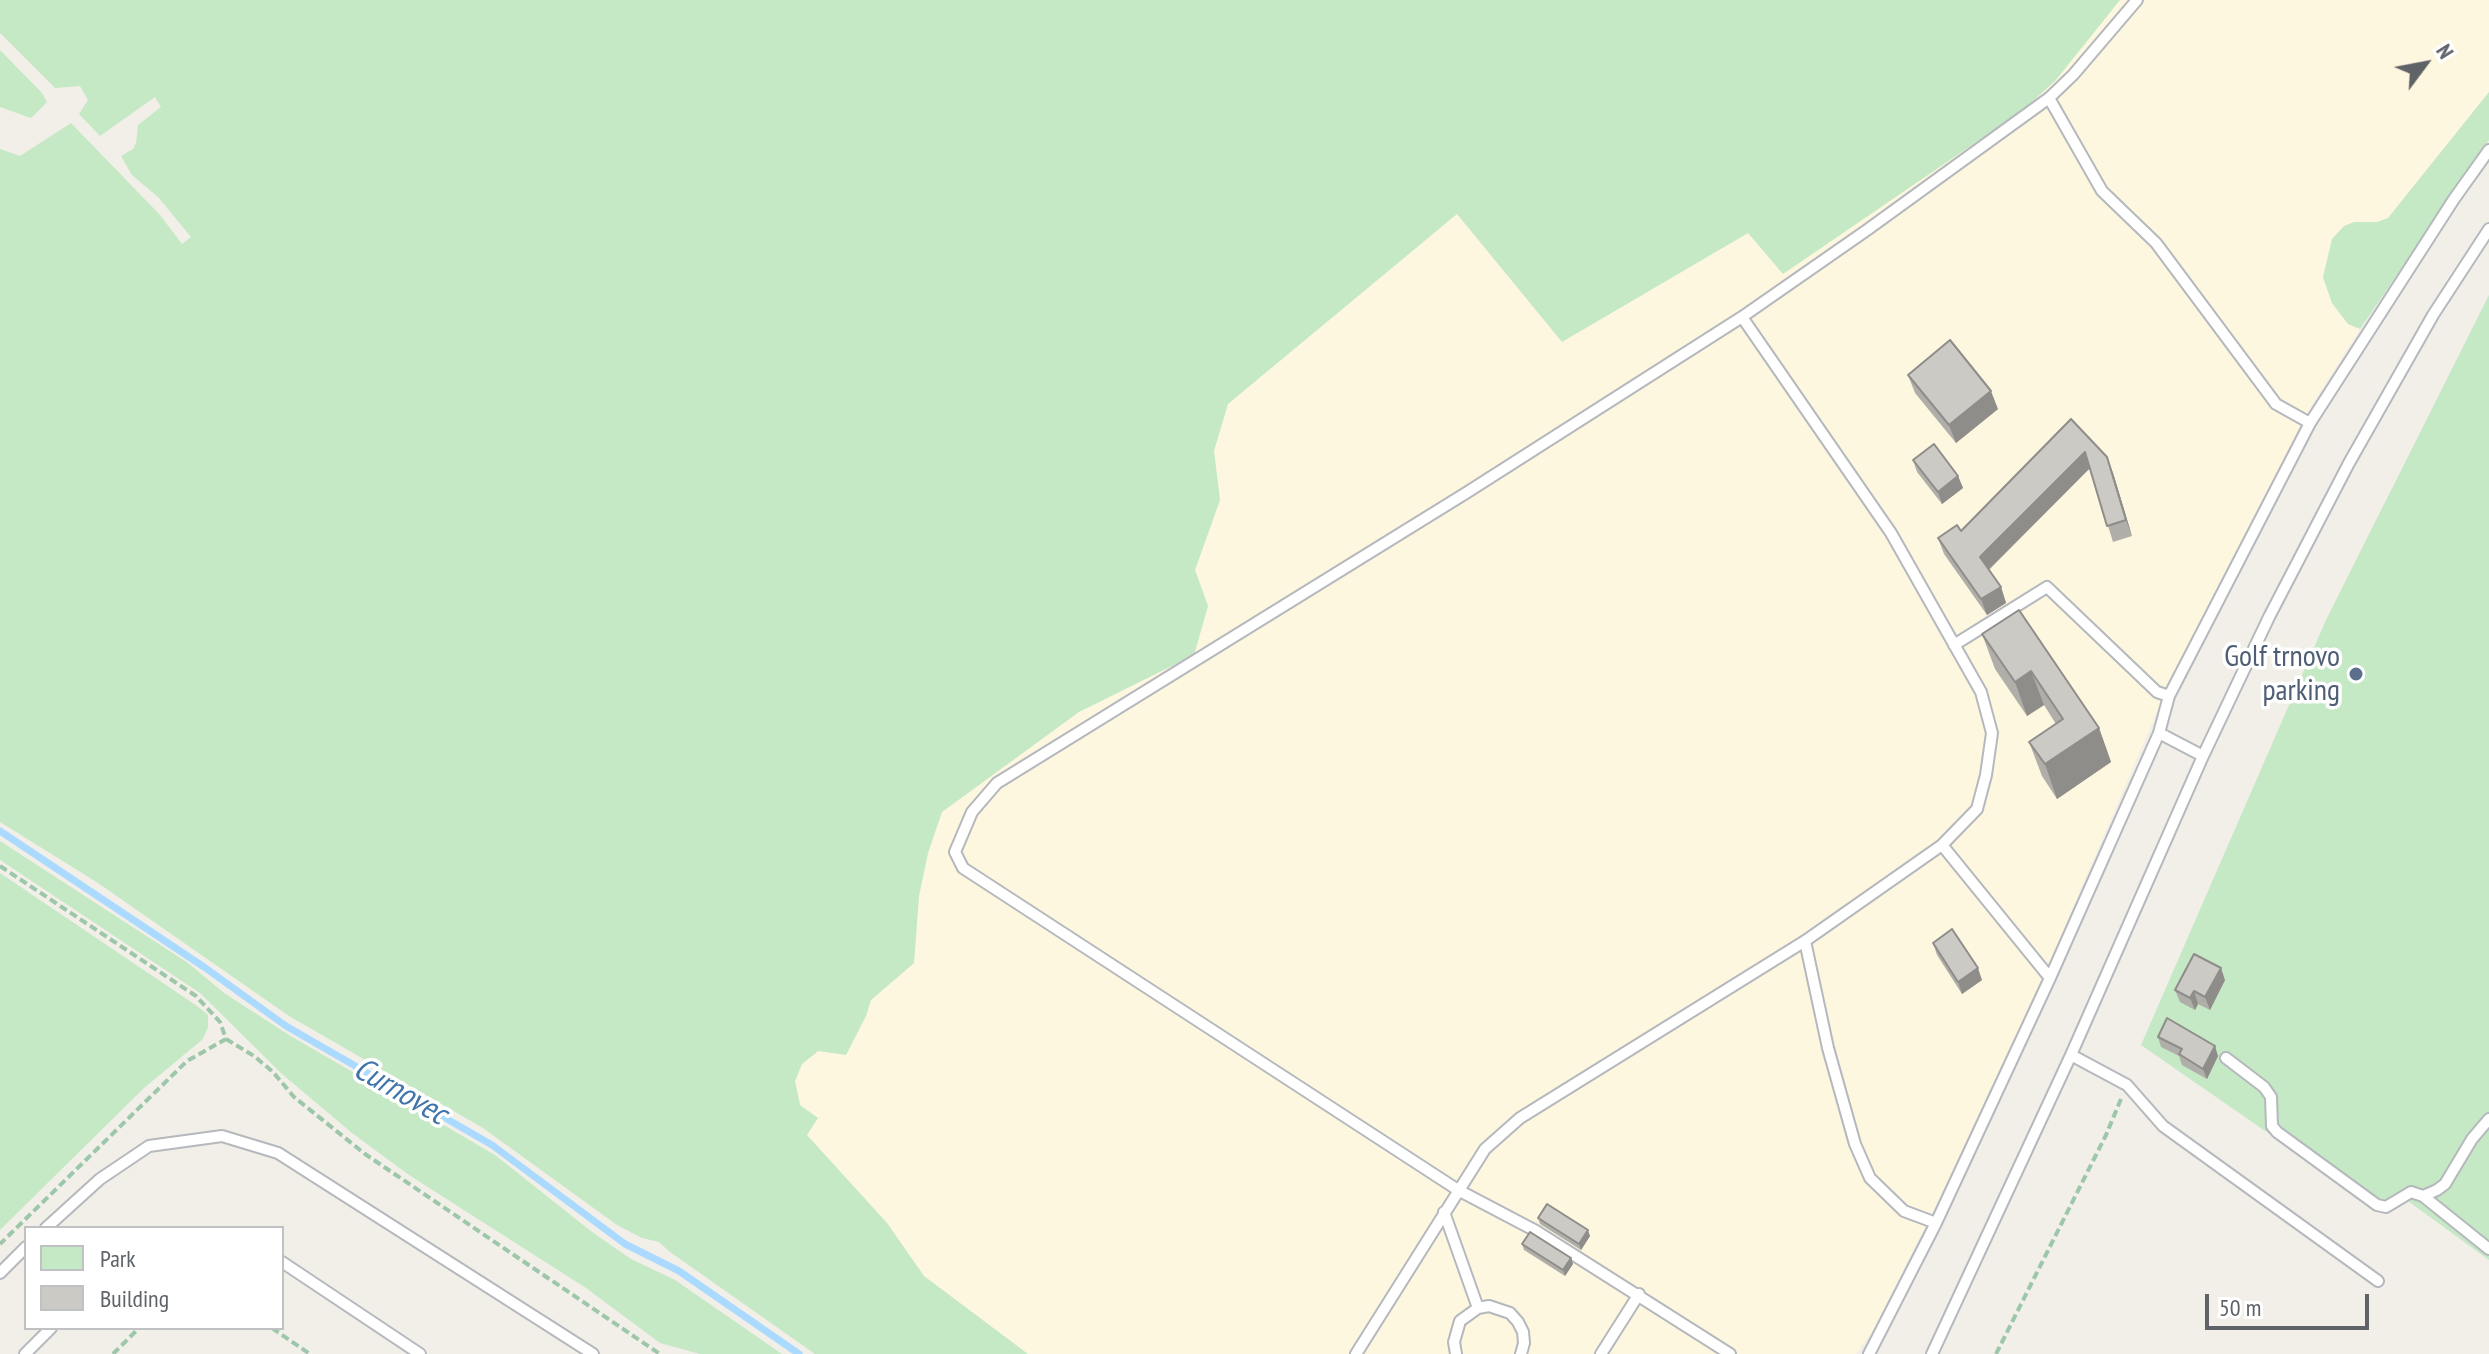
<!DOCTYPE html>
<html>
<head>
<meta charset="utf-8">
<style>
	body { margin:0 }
	#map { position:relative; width:2489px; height:1354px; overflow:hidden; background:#f1efe8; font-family:"PT Sans Narrow",sans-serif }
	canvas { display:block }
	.legend { position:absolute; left:24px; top:1226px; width:260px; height:104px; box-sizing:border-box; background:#fff; border:2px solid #bfc1c3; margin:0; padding:10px 14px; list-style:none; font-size:24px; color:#5f6368 }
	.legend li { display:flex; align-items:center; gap:16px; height:40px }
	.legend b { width:40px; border:2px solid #bfc1c3 }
	.north { position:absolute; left:2385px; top:24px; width:80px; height:80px; -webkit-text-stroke:6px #fff; paint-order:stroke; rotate:58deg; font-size:22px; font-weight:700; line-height:32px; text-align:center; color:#5f6368 }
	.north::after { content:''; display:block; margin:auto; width:28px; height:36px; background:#5f6368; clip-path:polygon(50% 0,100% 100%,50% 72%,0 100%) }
	.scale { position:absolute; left:2205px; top:1294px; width:164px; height:36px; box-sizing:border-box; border:4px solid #5f6368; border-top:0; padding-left:10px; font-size:24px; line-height:28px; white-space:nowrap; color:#5f6368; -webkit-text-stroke:6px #fff; paint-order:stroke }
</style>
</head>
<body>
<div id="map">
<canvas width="2489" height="1354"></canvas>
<ul class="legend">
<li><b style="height:22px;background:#c5e8c5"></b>Park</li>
<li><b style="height:22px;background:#cccac5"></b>Building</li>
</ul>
<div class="north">N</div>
<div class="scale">50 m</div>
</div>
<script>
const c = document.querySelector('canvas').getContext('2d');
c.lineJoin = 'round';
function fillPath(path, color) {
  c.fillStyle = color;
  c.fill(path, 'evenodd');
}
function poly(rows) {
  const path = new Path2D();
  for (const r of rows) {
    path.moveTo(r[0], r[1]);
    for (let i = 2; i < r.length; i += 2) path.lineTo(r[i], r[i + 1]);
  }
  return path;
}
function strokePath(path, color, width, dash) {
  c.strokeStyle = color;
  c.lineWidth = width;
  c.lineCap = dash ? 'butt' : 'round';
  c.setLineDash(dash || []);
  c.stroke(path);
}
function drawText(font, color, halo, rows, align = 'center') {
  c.font = font + ' "PT Sans Narrow",sans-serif';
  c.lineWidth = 7;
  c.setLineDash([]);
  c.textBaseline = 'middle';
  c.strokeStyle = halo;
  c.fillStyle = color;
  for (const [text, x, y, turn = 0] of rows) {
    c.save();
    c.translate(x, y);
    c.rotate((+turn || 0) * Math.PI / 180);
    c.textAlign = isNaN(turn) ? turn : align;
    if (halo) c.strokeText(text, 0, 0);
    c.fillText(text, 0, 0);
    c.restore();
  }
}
const commercial = poly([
	[2120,0,2489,0,2489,92,2388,218,2377,222,2354,222,2332,239,2323,278,2332,303,2348,324,2360,329,2305,416,2174,672,2046,970,1937,1203,1872,1332,1856,1354,1028,1354,924,1276,887,1223,806,1135,795,1081,802,1064,866,1016,871,1000,914,963,919,896,928,853,942,812,1079,712,1194,655,1208,606,1195,570,1220,500,1214,451,1227,404,1457,214,1662,282,1749,233,1783,274,2023,110,2055,81]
]);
const green = poly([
	[0,0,2120,0,2055,81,2023,110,1783,274,1748,233,1562,342,1457,214,1228,404,1214,451,1220,500,1195,570,1208,606,1194,655,1079,712,942,812,928,853,919,896,914,963,871,1000,866,1016,846,1055,818,1051,802,1064,795,1081,800,1105,818,1118,807,1135,887,1223,924,1276,1028,1354,815,1354,670,1252,659,1242,642,1238,617,1225,483,1128,289,1016,98,883,0,822,0,149,20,156,71,123,160,215,182,244,191,237,158,197,132,175,121,156,133,149,136,143,138,125,161,107,155,97,100,136,79,114,88,100,80,86,55,88,0,33],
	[0,50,42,93,47,102,31,118,0,107],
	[2489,92,2489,140,2360,329,2348,324,2332,303,2323,277,2332,239,2344,226,2354,222,2377,222,2388,218],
	[2489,295,2489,1260,2408,1201,2385,1214,2141,1045,2326,620],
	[0,841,188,963,224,993,289,1035,495,1155,592,1232,631,1259,675,1280,782,1354,700,1354,660,1343,586,1288,409,1175,352,1133,282,1074,200,993,0,860],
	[0,873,197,1006,208,1015,208,1027,203,1039,144,1088,0,1230]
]);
const stream = poly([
	[0,831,204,967,286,1026,492,1145,625,1244,679,1271,799,1354]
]);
const path = poly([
	[0,866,196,996,220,1022,226,1039,187,1061,0,1244],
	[226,1039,254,1056,273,1072,294,1097,365,1154,660,1354],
	[272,1328,310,1354],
	[113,1354,139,1328],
	[1996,1354,2106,1135,2121,1099]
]);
const service = poly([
	[2049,98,2102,191,2156,243,2276,404,2310,423],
	[1954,645,2047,587,2157,692,2169,696],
	[2159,733,2203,756],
	[1942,845,2050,978],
	[1805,941,1828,1048,1855,1144,1870,1178,1904,1211,1936,1223],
	[2071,1055,2127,1085,2163,1126,2378,1281],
	[2226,1058,2264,1087,2271,1097,2272,1126,2277,1132,2377,1205,2386,1207,2411,1192,2423,1196,2437,1190,2445,1184,2472,1139,2489,1119],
	[2423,1196,2489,1249],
	[1444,1212,1478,1308],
	[46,1228,100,1179,149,1146,222,1136,278,1153,593,1354],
	[282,1262,420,1354],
	[0,1273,26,1247],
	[25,1354,51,1328],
	[1356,1354,1485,1149,1520,1118,1805,941,1942,845,1977,809,1986,775,1992,733,1981,692,1891,533,1742,317],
	[1456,1354,1454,1342,1460,1321,1478,1308,1489,1306,1510,1313,1518,1322,1523,1332,1524,1343,1521,1354],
	[1601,1354,1639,1294],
	[1730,1354,1536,1231,1458,1190,963,868,955,852,972,812,997,783,1466,493,1742,317,1867,230,2049,98,2073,75,2137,0],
	[1869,1354,1936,1223,2050,978,2159,733,2169,696,2310,423,2454,199,2489,150],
	[1932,1354,2071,1055,2203,756,2269,617,2349,463,2433,315,2489,229]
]);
const wall = poly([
	[1908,375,1998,409,1956,443,1915,393],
	[2071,419,2113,473,2132,536,2113,542,2090,468,1989,570,2001,587,2006,603,1987,615,1944,554,1938,538,1961,531],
	[1913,460,1958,476,1963,488,1942,504,1917,472],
	[2019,610,2099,728,2111,762,2057,799,2042,776,2029,742,2056,724,2044,705,2027,716,1995,669,1982,634],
	[1933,943,1982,980,1962,994,1937,955],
	[2225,980,2210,1010,2198,1004,2195,1010,2180,1002,2175,990],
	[2158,1037,2218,1056,2207,1079,2182,1065,2179,1056,2161,1047],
	[1538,1218,1590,1236,1581,1250,1540,1224],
	[1522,1244,1571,1258,1573,1264,1565,1276,1524,1250]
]);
const shadedWall = poly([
	[1991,391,1998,409,1956,443,1949,425],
	[2085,452,2091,467,1985,573,1980,557],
	[2107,457,2113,473,2132,536,2126,520],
	[1958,476,1963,488,1942,504,1938,492],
	[2001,587,2006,603,1987,615,1981,599],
	[2031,671,2044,705,2027,716,2015,682],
	[2099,728,2111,762,2057,799,2045,764],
	[1978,968,1982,980,1962,994,1958,982],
	[2221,968,2225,980,2210,1010,2205,997],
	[2194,991,2198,1004,2195,1010,2190,998],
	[2215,1046,2218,1056,2207,1079,2203,1069],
	[1588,1230,1590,1236,1581,1250,1579,1244],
	[1571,1258,1573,1264,1565,1276,1563,1270]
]);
const building = poly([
	[1950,340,1991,391,1949,425,1908,375,1950,340],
	[2071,419,2107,457,2126,520,2107,526,2085,452,1980,557,2001,587,1981,599,1938,538,1957,525,1961,531,2071,419],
	[1934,444,1958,476,1938,492,1913,460,1934,444],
	[2019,610,2099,728,2045,764,2029,742,2063,719,2031,671,2015,682,1982,634,2019,610],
	[1952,929,1978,968,1958,982,1933,943,1952,929],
	[2194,954,2221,968,2205,997,2194,991,2190,998,2175,990,2194,954],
	[2167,1018,2215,1046,2203,1069,2179,1054,2182,1049,2158,1037,2167,1018],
	[1547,1204,1588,1230,1579,1244,1538,1218,1547,1204],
	[1530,1232,1571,1258,1563,1270,1522,1244,1530,1232]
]);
const markers = [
	[2356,674,8,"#5c6f8a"]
];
const serviceNames = [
	["Golf trnovo",2340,657],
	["parking",2340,691]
];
const waterNames = [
	["Curnovec",400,1092,30]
];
fillPath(commercial, '#fef7e0');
fillPath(green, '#c5e8c5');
strokePath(stream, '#aadaff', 7);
strokePath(service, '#b5b8bc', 14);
strokePath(path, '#9cc7a9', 4, [8, 4]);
strokePath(service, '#fff', 10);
fillPath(wall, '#afaea9');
fillPath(shadedWall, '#8f8d8a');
fillPath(building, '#cccac5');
strokePath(building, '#8f8d8a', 2);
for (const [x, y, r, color] of markers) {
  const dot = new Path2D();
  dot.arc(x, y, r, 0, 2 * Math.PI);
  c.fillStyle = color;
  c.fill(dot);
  strokePath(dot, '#fff', 3);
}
drawText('30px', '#4e5e75', '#fff', serviceNames, 'right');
drawText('italic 32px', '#4174aa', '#fff', waterNames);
</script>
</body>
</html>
